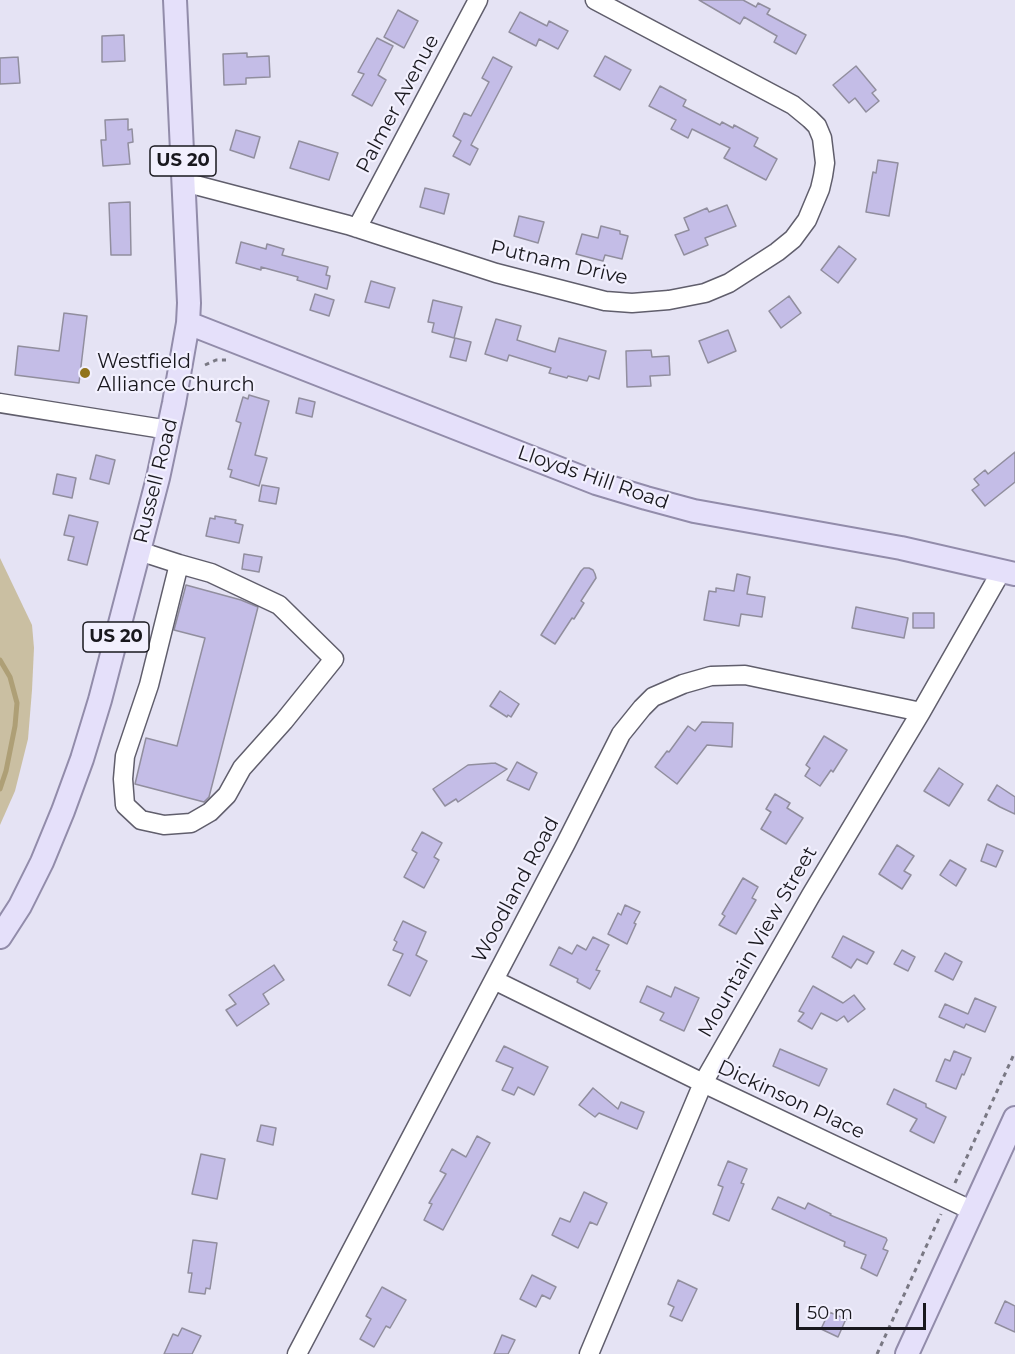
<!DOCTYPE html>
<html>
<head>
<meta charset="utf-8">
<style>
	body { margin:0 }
	#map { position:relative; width:1015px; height:1354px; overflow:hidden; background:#e5e3f4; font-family:Montserrat,sans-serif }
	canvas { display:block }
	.scale { position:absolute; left:796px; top:1303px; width:130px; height:27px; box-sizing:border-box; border:3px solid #19181e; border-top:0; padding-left:8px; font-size:18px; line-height:21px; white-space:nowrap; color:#19181e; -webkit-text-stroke:4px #f2f0fe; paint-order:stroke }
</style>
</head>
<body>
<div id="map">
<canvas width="1015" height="1354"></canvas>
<div class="scale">50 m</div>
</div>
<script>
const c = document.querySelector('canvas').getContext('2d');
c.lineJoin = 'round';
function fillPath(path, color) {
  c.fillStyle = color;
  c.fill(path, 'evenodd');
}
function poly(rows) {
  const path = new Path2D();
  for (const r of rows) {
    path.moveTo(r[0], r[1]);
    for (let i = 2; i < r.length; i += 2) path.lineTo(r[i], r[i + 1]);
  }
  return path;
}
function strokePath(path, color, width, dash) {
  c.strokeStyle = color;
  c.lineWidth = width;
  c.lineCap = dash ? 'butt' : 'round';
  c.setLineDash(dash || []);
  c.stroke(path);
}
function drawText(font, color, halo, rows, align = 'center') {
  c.font = font + ' Montserrat,sans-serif';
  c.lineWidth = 4.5;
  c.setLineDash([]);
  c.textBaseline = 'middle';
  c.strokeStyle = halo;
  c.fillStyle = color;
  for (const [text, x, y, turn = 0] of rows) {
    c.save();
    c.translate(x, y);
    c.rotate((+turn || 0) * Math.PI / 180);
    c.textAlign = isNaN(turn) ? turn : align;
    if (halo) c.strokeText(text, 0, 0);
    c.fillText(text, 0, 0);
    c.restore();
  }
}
const green = poly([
	[0,558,32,625,34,648,32,690,28,739,15,791,0,825]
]);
const stream = poly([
	[0,660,10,677,17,703,15,726,6,771,0,789]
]);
const building = poly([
	[699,0,743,0,756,7,758,3,770,9,767,14,806,35,796,54,774,42,777,36,744,17,740,24,699,0],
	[398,10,418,21,404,48,384,37,398,10],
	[520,12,547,26,549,21,568,31,558,49,539,39,536,46,509,32,520,12],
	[124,35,125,61,102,62,102,36,124,35],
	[377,38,393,46,378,75,386,80,372,106,352,95,364,74,358,72,377,38],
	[247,53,247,57,269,56,270,77,246,78,246,84,224,85,223,54,247,53],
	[605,56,631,70,620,90,594,76,605,56],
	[18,57,20,83,0,84,0,58,18,57],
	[493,57,512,67,471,145,478,149,470,165,453,156,461,141,453,136,464,113,471,116,489,82,482,78,493,57],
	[856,66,876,90,872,93,879,101,866,112,855,98,849,103,833,85,856,66],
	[660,86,686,100,683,106,720,125,722,122,733,128,734,125,758,138,754,146,777,159,766,180,724,158,730,148,692,129,688,138,671,129,676,120,649,106,660,86],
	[128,119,128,130,132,129,133,142,128,143,130,164,103,166,101,140,106,140,105,120,128,119],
	[236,130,260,137,254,158,230,150,236,130],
	[299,141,338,153,329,180,290,168,299,141],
	[878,160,898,163,889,216,866,212,873,172,876,173,878,160],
	[425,188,449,194,444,214,420,207,425,188],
	[130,202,131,255,111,255,109,203,130,202],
	[727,205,736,226,705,238,708,245,684,255,675,235,689,230,684,218,707,208,709,212,727,205],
	[519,216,544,222,538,243,514,236,519,216],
	[601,226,620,231,620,234,628,236,622,259,605,255,603,261,576,254,582,234,598,238,601,226],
	[241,242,266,249,267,244,284,249,282,255,328,267,326,275,330,276,327,289,297,280,298,277,261,267,261,270,236,263,241,242],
	[839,246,856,259,838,283,821,270,839,246],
	[371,281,395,288,389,308,365,302,371,281],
	[315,294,334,300,329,316,310,310,315,294],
	[789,296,801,313,781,328,769,311,789,296],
	[433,300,462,307,454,338,432,332,434,323,428,322,433,300],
	[64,313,87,316,79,383,15,375,18,346,59,351,64,313],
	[496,319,521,326,517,340,555,352,559,338,606,351,599,379,589,376,587,381,568,376,567,378,549,373,551,368,509,355,507,361,485,354,496,319],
	[728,330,736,351,708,363,699,341,728,330],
	[455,338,471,342,466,361,450,357,455,338],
	[651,350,652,357,669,356,670,375,650,376,651,386,627,387,626,351,651,350],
	[249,395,269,401,255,455,267,458,259,486,230,477,232,470,228,469,241,423,236,421,243,397,248,399,249,395],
	[299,398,315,402,312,417,296,413,299,398],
	[1015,452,1015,482,985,506,972,490,979,485,974,479,985,470,988,474,1015,452],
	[96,455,115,460,109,484,90,479,96,455],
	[57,474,76,478,72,498,53,494,57,474],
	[262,485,279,488,276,504,259,501,262,485],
	[69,515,98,522,87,565,68,560,74,537,64,535,69,515],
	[215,516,236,520,235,523,243,525,239,543,206,536,210,518,215,519,215,516],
	[244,554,262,557,259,572,242,569,244,554],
	[584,568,589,568,593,570,595,574,596,578,581,601,584,603,574,619,572,618,555,644,541,635,581,571,584,568],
	[737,574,750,577,747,594,765,597,762,617,741,614,739,626,704,620,709,591,716,592,716,588,734,591,737,574],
	[186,585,241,600,258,607,209,797,204,802,135,784,146,738,177,746,205,638,174,630,186,585],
	[856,607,908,618,904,638,852,628,856,607],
	[913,613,934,613,934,628,913,628,913,613],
	[500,691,519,704,511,717,508,715,507,717,490,706,500,691],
	[702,722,733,723,732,747,707,745,677,784,655,767,667,751,669,752,688,726,695,731,702,722],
	[824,736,847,750,833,772,831,770,820,786,805,776,810,768,806,765,824,736],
	[517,762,537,773,529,790,507,780,517,762],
	[495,763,507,769,458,802,456,799,445,806,433,789,468,765,495,763],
	[939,768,963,784,949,806,924,791,939,768],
	[997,785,1015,797,1015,814,1000,807,988,800,997,785],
	[775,794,790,803,787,808,803,818,786,844,761,829,771,812,766,809,775,794],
	[422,832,442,843,434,857,439,860,424,888,404,877,417,853,412,850,422,832],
	[987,844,1003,851,996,867,981,861,987,844],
	[897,845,914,856,904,871,911,875,902,889,879,874,897,845],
	[950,860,966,869,956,886,940,875,950,860],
	[743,878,758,887,752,898,756,900,736,934,719,925,725,916,722,914,743,878],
	[625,905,640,912,634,923,636,924,627,944,608,934,618,913,621,915,625,905],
	[403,921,426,932,416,955,427,961,410,996,388,985,403,954,393,950,397,942,394,940,403,921],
	[843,936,874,952,867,964,857,959,851,968,832,957,843,936],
	[593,937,609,945,596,970,600,971,590,989,577,982,578,979,550,965,559,947,572,954,577,945,586,950,593,937],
	[902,950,915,957,908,971,894,964,902,950],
	[945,953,962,962,953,980,935,971,945,953],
	[274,965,284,980,263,994,269,1004,237,1026,226,1010,236,1004,229,995,274,965],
	[647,986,671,997,675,987,699,998,684,1031,660,1020,664,1013,640,1002,647,986],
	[813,986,843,1003,854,995,865,1009,848,1022,844,1016,837,1021,821,1013,812,1029,798,1021,804,1013,799,1011,813,986],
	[975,998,996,1007,985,1032,966,1024,964,1028,939,1017,945,1004,968,1014,975,998],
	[504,1046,548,1067,534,1095,518,1087,514,1095,502,1090,513,1068,496,1061,504,1046],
	[780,1049,827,1069,819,1086,773,1066,780,1049],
	[954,1051,971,1058,964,1075,962,1074,956,1089,936,1081,945,1059,950,1061,954,1051],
	[593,1088,618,1109,621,1102,644,1112,637,1129,599,1113,595,1117,579,1105,593,1088],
	[894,1089,926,1104,926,1107,946,1117,934,1143,910,1131,917,1119,887,1104,894,1089],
	[261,1125,276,1128,273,1145,257,1141,261,1125],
	[477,1136,490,1143,443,1230,424,1220,432,1204,429,1203,446,1174,440,1171,452,1149,466,1157,477,1136],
	[201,1154,225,1159,217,1199,192,1194,201,1154],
	[728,1161,747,1169,741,1183,744,1184,729,1221,713,1214,723,1187,718,1185,728,1161],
	[584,1192,607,1203,597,1225,590,1222,578,1248,552,1235,560,1218,570,1222,584,1192],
	[778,1197,805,1209,808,1203,831,1214,830,1215,886,1238,887,1240,883,1249,888,1251,877,1276,861,1268,866,1255,844,1246,845,1242,772,1209,778,1197],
	[193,1240,217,1243,210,1289,206,1288,205,1294,189,1292,192,1273,188,1273,193,1240],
	[532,1275,556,1287,550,1299,542,1295,536,1307,520,1299,532,1275],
	[678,1280,697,1289,682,1321,670,1316,674,1307,668,1304,678,1280],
	[382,1287,406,1300,390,1328,386,1326,374,1347,360,1339,371,1319,366,1316,382,1287],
	[1005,1301,1015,1306,1015,1332,995,1323,1005,1301],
	[829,1312,846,1319,838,1337,821,1329,829,1312],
	[182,1328,201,1336,192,1354,164,1354,173,1334,178,1336,182,1328],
	[502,1335,515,1340,508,1354,494,1354,502,1335]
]);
const path = poly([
	[205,365,216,360,226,360],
	[955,1183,1015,1052],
	[877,1354,941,1214]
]);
const minor = poly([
	[184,182,348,225,496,273,605,301,632,303,669,300,705,293,729,283,777,252,793,239,807,220,820,189,823,176,825,163,822,138,817,126,810,119,793,105,595,0],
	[357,228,478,0],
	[0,403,169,430],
	[139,551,179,564,211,573,279,605,334,659,284,721,242,768,227,795,210,812,191,823,164,825,141,820,125,805,123,779,125,756,149,685,179,564],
	[494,980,703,1083,973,1211],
	[297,1354,566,843,621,734,642,708,653,697,683,684,711,676,745,675,921,712],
	[589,1354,703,1083,811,895,921,712,1002,570]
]);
const major = poly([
	[188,323,596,483,646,498,694,511,901,548,1015,574],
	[0,937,20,906,42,862,63,811,82,759,100,700,158,478,174,403,188,323,189,303,175,0],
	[907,1354,1015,1118]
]);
const markers = [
	[85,373,6,"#92751c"]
];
const shields = [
	[183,161,66],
	[116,637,66]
];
const shieldNames = [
	["US 20",183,161],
	["US 20",116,637]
];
const streetNames = [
	["Palmer Avenue",398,104,-62],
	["Putnam Drive",559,263,13],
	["Lloyds Hill Road",593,478,19],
	["Russell Road",156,481,-76],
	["Woodland Road",516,890,-62],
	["Mountain View Street",758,942,-60],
	["Dickinson Place",791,1100,25]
];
const poiNames = [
	["Westfield",97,362],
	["Alliance Church",97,385]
];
fillPath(green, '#cabfa2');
strokePath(stream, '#ae9f76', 5);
fillPath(building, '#c4bde7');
strokePath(building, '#918e9e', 1.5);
strokePath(minor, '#605e6c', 21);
strokePath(major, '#928caa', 26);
strokePath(path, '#797883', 3, [4.5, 4.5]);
strokePath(minor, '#fff', 18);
strokePath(major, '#e5e0fa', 22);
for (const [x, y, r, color] of markers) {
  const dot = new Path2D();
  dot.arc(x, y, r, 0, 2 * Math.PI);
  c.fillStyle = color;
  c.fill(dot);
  strokePath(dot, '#f2f0fe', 2);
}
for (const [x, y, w] of shields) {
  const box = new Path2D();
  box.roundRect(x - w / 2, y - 15, w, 30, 4.5);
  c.fillStyle = '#f2f0fe';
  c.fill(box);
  strokePath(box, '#19181e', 1.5);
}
drawText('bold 18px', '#19181e', null, shieldNames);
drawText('20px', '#19181e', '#f2f0fe', streetNames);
drawText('20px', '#19181e', '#f2f0fe', poiNames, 'left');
</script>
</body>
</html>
